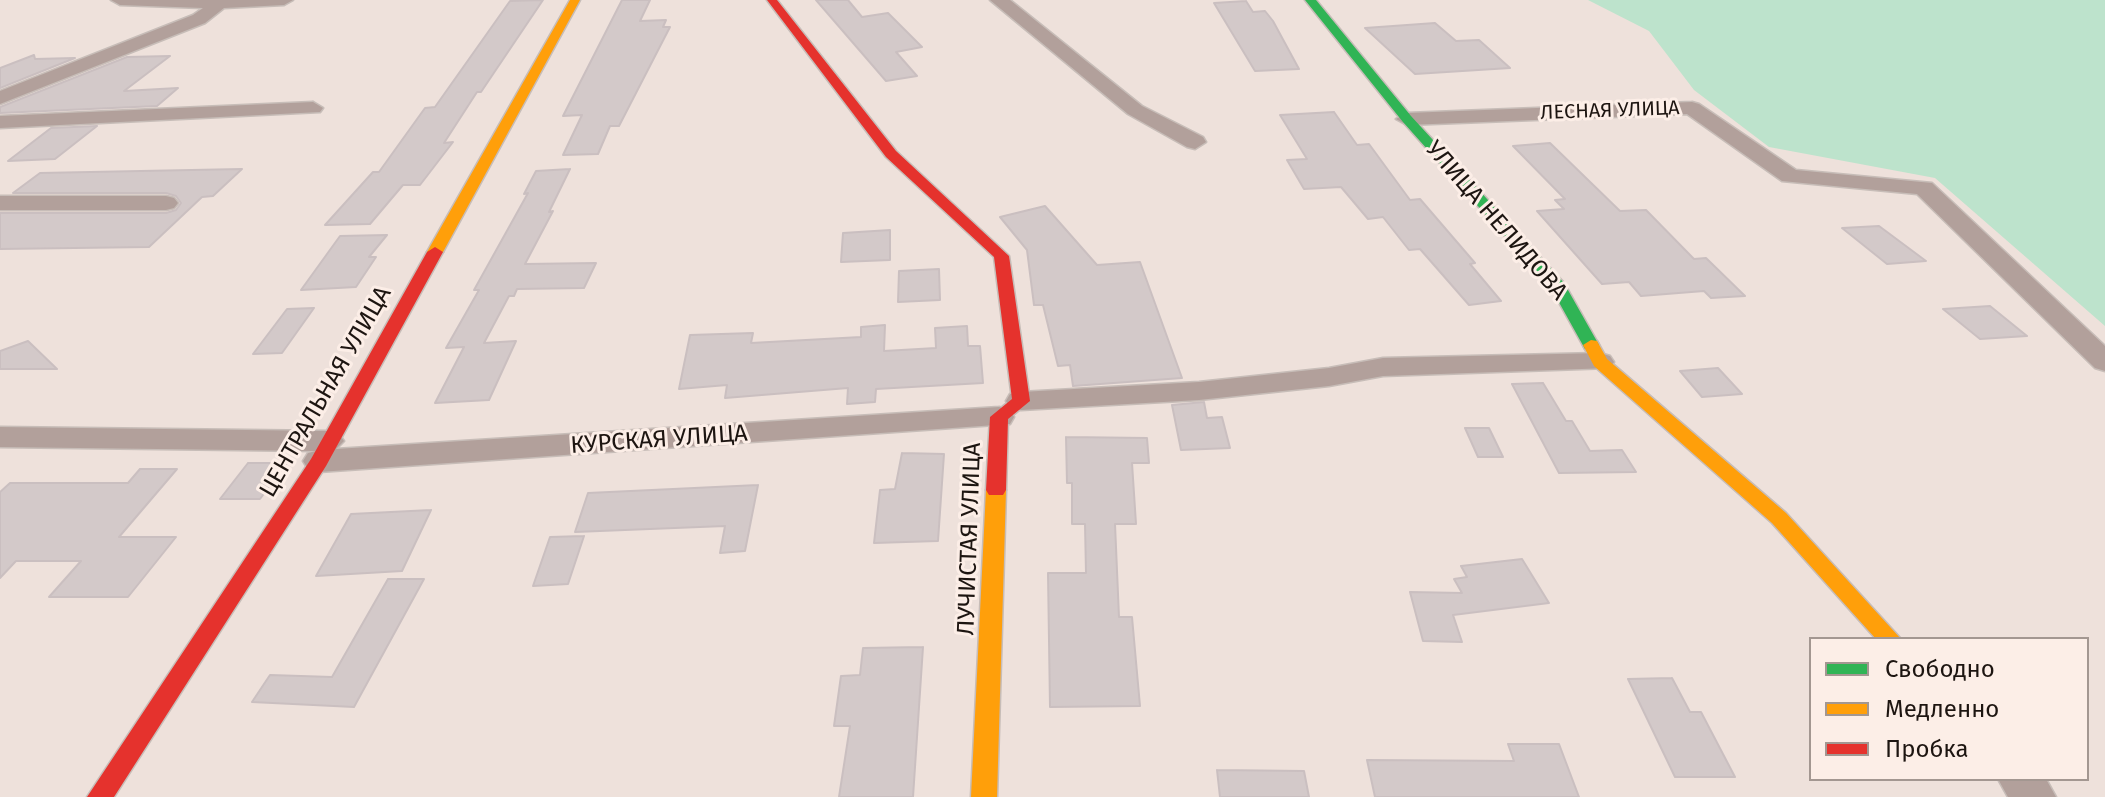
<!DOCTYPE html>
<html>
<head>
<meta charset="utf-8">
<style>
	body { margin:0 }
	#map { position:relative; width:2105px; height:797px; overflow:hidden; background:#eee1db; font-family:"Fira Sans",sans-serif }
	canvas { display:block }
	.legend { position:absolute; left:1809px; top:637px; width:280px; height:144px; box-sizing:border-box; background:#fceee7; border:2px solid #a39791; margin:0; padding:10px 14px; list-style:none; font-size:24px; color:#1d1511 }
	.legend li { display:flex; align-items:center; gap:16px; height:40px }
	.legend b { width:40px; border:2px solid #a39791 }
</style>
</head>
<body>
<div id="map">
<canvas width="2105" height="797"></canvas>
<ul class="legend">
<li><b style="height:10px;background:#30b455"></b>Свободно</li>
<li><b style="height:10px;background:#ff9f0a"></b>Медленно</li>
<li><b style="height:10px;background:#e5322d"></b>Пробка</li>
</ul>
</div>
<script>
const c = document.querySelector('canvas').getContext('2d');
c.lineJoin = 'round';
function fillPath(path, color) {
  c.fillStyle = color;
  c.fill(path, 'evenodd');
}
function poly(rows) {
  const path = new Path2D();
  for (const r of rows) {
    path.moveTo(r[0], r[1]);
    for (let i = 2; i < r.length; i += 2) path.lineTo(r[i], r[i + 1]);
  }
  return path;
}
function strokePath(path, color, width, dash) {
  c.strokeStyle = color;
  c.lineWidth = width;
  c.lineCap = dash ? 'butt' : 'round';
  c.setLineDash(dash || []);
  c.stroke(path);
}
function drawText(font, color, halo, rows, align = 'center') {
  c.font = font + ' "Fira Sans",sans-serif';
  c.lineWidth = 6;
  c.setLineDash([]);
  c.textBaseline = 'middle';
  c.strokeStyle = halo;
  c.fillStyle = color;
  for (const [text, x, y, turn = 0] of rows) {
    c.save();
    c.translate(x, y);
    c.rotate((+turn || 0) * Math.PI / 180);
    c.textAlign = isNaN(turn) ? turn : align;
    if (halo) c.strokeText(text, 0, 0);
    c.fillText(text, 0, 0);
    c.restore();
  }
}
const green = poly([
	[1588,0,2105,0,2105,326,1935,178,1769,147,1694,90,1649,31]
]);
const building = poly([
	[543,0,481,92,477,92,444,143,453,142,420,185,403,185,370,224,325,225,373,172,379,172,425,108,435,107,510,1,543,0],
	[622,0,650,0,640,21,666,20,663,27,670,27,619,126,610,126,598,154,563,155,582,115,563,116,622,0],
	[816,0,848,0,862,17,888,13,922,47,896,52,917,76,886,81,816,0],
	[1246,1,1253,12,1265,11,1273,21,1299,69,1255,71,1214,3,1246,1],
	[1435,23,1456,41,1479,40,1510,68,1415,74,1365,28,1435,23],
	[34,55,35,59,75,58,0,88,0,68,34,55],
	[170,56,124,91,178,88,157,106,0,113,0,107,127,57,170,56],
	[1334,112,1357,145,1369,144,1410,200,1420,199,1475,263,1470,264,1501,301,1469,305,1420,249,1409,250,1383,217,1368,219,1341,187,1304,189,1287,160,1307,159,1280,115,1334,112],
	[97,126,55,159,8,161,51,128,97,126],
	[1550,143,1620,211,1646,210,1694,259,1706,258,1745,296,1711,298,1704,291,1641,296,1629,282,1602,284,1537,211,1564,209,1555,200,1565,199,1513,146,1550,143],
	[242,169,213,196,202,197,149,247,0,249,0,213,166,213,176,210,181,203,176,196,166,193,13,193,40,173,242,169],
	[570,169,549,212,553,211,525,264,596,263,584,288,517,289,514,296,509,296,484,343,516,341,489,400,435,403,464,347,446,348,479,290,474,290,528,193,524,194,536,171,570,169],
	[1045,206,1097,265,1140,262,1182,378,1073,386,1070,365,1058,366,1043,305,1034,305,1027,250,1000,217,1045,206],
	[1879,226,1926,261,1887,264,1842,228,1879,226],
	[890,230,890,260,841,262,843,233,890,230],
	[387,235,369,257,376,257,356,287,301,290,340,236,387,235],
	[939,269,940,300,898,302,899,271,939,269],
	[1990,306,2027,336,1980,339,1943,309,1990,306],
	[314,308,282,353,253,354,287,309,314,308],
	[885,325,884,351,936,348,935,328,967,326,968,346,980,346,983,383,876,389,875,402,847,404,848,388,725,398,727,385,679,389,690,335,753,333,751,343,861,337,861,327,885,325],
	[28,341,57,369,0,369,0,351,28,341],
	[1718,368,1742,394,1702,397,1680,371,1718,368],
	[1543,383,1566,421,1572,421,1590,451,1622,450,1636,472,1559,473,1512,384,1543,383],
	[1204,402,1207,418,1222,417,1230,448,1181,450,1172,405,1204,402],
	[1465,428,1489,428,1503,457,1478,457,1465,428],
	[1066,437,1147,438,1149,463,1132,463,1136,524,1115,524,1119,617,1132,617,1140,706,1050,707,1048,573,1086,573,1085,524,1072,524,1072,483,1067,483,1066,437],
	[902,453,944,454,938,541,874,543,880,490,895,489,902,453],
	[248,463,287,463,260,499,220,499,248,463],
	[140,469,177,469,119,537,176,537,128,597,49,597,81,561,16,561,0,578,0,492,10,483,128,483,140,469],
	[758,485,745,551,720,553,725,526,575,532,588,493,758,485],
	[431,510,402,571,316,576,351,514,431,510],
	[584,536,568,584,533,586,550,537,584,536],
	[1522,559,1549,603,1453,615,1462,642,1423,641,1410,592,1462,593,1454,579,1467,577,1461,566,1522,559],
	[388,579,424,579,354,707,252,702,270,675,332,677,388,579],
	[923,647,913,797,839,797,850,726,834,726,841,676,860,675,863,648,923,647],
	[1672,678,1690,712,1701,712,1735,777,1675,777,1628,679,1672,678],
	[1508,744,1559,744,1579,797,1375,797,1367,760,1514,761,1508,744],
	[1217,770,1304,771,1309,797,1220,797,1217,770]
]);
const street = poly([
	[111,0,293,0,284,5,224,8,205,23,0,104,0,91,193,15,203,8,120,5,111,0],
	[990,0,1010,0,1142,106,1203,137,1206,142,1195,149,1187,147,1128,114,990,0],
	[313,102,323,108,320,112,0,128,0,116,313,102],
	[1692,102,1699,104,1796,170,1932,183,2105,346,2105,371,2095,368,1917,194,1782,181,1687,114,1407,125,1396,119,1407,113,1692,102],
	[0,196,166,196,174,198,178,203,174,208,166,210,0,210,0,196],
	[1600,353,1610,356,1614,362,1610,368,1383,376,1329,386,1199,400,1021,410,1010,408,1006,401,1010,394,1021,392,1199,382,1329,368,1383,358,1600,353],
	[999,407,1010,410,1014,417,1010,424,319,472,308,469,303,461,308,453,316,451,0,447,0,427,328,431,339,434,344,441,336,449,999,407],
	[1998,779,2046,779,2056,797,2008,797,1998,779]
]);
const fast = poly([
	[1305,0,1316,0,1411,116,1564,283,1599,345,1597,349,1585,349,1551,288,1403,122,1305,0]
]);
const slow = poly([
	[570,0,580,0,443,252,435,257,430,255,427,252,570,0],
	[1591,340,1597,341,1607,359,1786,513,1901,639,1876,639,1772,523,1594,366,1583,345,1591,340],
	[996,483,1003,485,1006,490,997,797,971,797,986,490,989,485,996,483]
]);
const jam = poly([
	[767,0,777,0,896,151,1009,256,1030,401,1008,419,1006,490,1003,495,989,495,986,490,990,417,1012,399,994,257,886,157,767,0],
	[435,247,443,252,326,466,114,797,87,797,311,459,427,252,435,247]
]);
const farStreetnames = [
	["ЛЕСНАЯ УЛИЦА",1610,111,-2]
];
const streetNames = [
	["УЛИЦА НЕЛИДОВА",1496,221,49],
	["ЦЕНТРАЛЬНАЯ УЛИЦА",326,392,-60],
	["КУРСКАЯ УЛИЦА",659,440,-4],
	["ЛУЧИСТАЯ УЛИЦА",970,539,-88]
];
fillPath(green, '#bde3cc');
fillPath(building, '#d3c9c9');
strokePath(building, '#cabfc0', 2);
strokePath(street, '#c7bdb8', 3);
strokePath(fast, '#c7bdb8', 3);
strokePath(slow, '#c7bdb8', 3);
strokePath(jam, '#c7bdb8', 3);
fillPath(street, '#b2a09b');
fillPath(fast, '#30b455');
fillPath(slow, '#ff9f0a');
fillPath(jam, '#e5322d');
drawText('20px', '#1d1511', '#fceee7', farStreetnames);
drawText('24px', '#1d1511', '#fceee7', streetNames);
</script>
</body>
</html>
